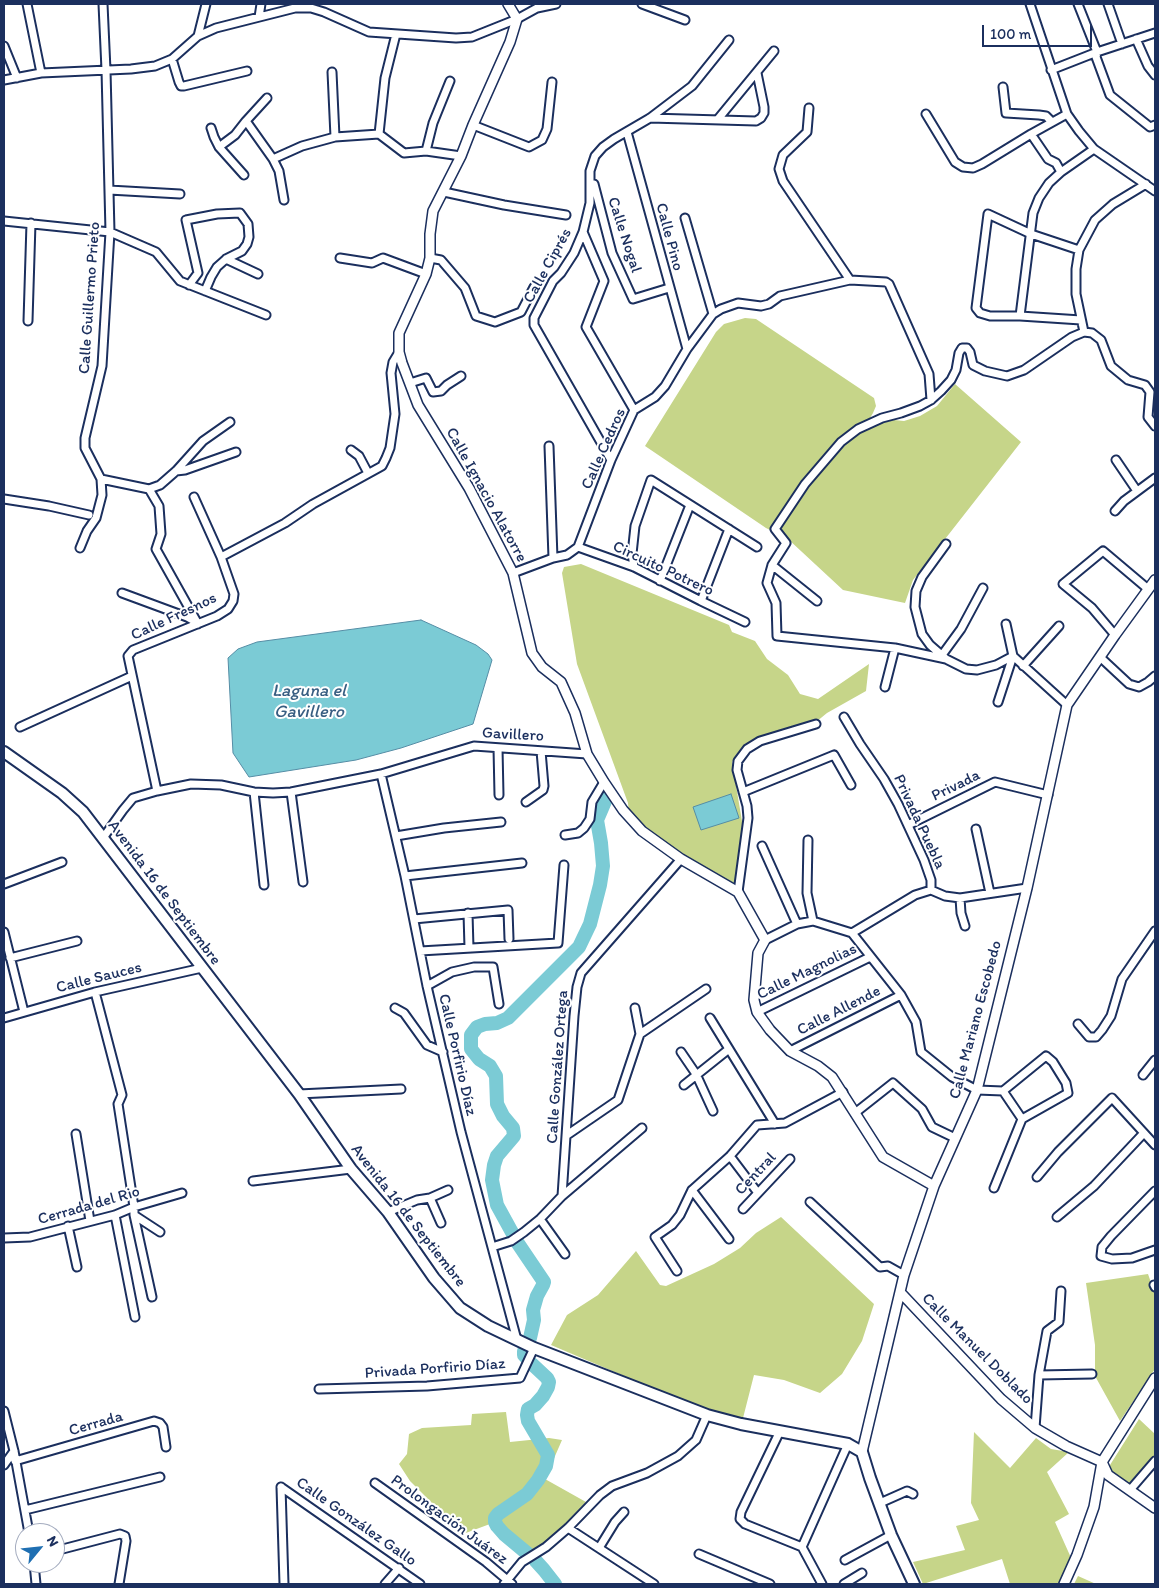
<!DOCTYPE html>
<html>
<head>
<meta charset="utf-8">
<style>
	body { margin:0 }
	#map { position:relative; width:1159px; height:1588px; overflow:hidden; background:#fff; font-family:Itim,sans-serif }
	canvas { display:block }
	.frame { position:absolute; inset:0; border:5px solid #1b2f5e; pointer-events:none }
	.north { position:absolute; left:15px; top:1523px; width:50px; height:50px; box-sizing:border-box; background:#fff; border:1px solid #a4acbf; border-radius:50%; rotate:62deg; font-size:14px; font-weight:700; line-height:20px; text-align:center; color:#1b2f5e }
	.north::after { content:''; display:block; margin:auto; width:18px; height:22px; background:#1f6fb2; clip-path:polygon(50% 0,100% 100%,50% 72%,0 100%) }
	.scale { position:absolute; left:982px; top:25px; width:110px; height:22px; box-sizing:border-box; border:2px solid #1b2f5e; border-top:0; padding-left:6px; font-size:15px; line-height:18px; white-space:nowrap; color:#1b2f5e; -webkit-text-stroke:4px #fff; paint-order:stroke }
</style>
</head>
<body>
<div id="map">
<canvas width="1159" height="1588"></canvas>
<div class="frame"></div>
<div class="north">N</div>
<div class="scale">100 m</div>
</div>
<script>
const c = document.querySelector('canvas').getContext('2d');
c.lineJoin = 'round';
function fillPath(path, color) {
  c.fillStyle = color;
  c.fill(path, 'evenodd');
}
function poly(rows) {
  const path = new Path2D();
  for (const r of rows) {
    path.moveTo(r[0], r[1]);
    for (let i = 2; i < r.length; i += 2) path.lineTo(r[i], r[i + 1]);
  }
  return path;
}
function strokePath(path, color, width, dash) {
  c.strokeStyle = color;
  c.lineWidth = width;
  c.lineCap = dash ? 'butt' : 'round';
  c.setLineDash(dash || []);
  c.stroke(path);
}
function drawText(font, color, halo, rows, align = 'center') {
  c.font = font + ' Itim,sans-serif';
  c.lineWidth = 4;
  c.setLineDash([]);
  c.textBaseline = 'middle';
  c.strokeStyle = halo;
  c.fillStyle = color;
  for (const [text, x, y, turn = 0] of rows) {
    c.save();
    c.translate(x, y);
    c.rotate((+turn || 0) * Math.PI / 180);
    c.textAlign = isNaN(turn) ? turn : align;
    if (halo) c.strokeText(text, 0, 0);
    c.fillText(text, 0, 0);
    c.restore();
  }
}
const green = poly([
	[745,318,756,319,874,398,876,406,873,413,870,418,867,430,879,424,894,420,904,421,920,416,937,406,955,384,1021,442,913,580,905,603,843,590,788,539,766,528,645,446,716,332,724,324],
	[581,564,729,625,732,632,755,641,767,659,788,675,800,694,818,699,869,664,866,691,827,713,816,722,745,744,732,762,744,833,736,890,649,834,629,813,628,803,577,664,562,573,564,567],
	[781,1217,874,1304,862,1341,842,1374,820,1393,784,1380,754,1375,743,1418,709,1412,551,1345,567,1315,598,1295,636,1251,660,1285,666,1286,714,1264,740,1248,756,1233],
	[1148,1274,1155,1294,1155,1369,1120,1421,1095,1376,1095,1345,1086,1283],
	[506,1412,510,1442,549,1438,562,1440,545,1479,586,1502,548,1542,525,1556,490,1524,463,1534,410,1481,399,1464,407,1454,409,1434,422,1428,471,1425,472,1414],
	[1139,1419,1155,1434,1155,1459,1129,1486,1110,1470,1110,1465],
	[974,1432,1010,1468,1036,1438,1051,1449,1069,1452,1047,1472,1069,1514,1055,1522,1072,1560,1061,1584,1010,1584,1002,1559,923,1584,913,1562,965,1550,956,1526,979,1520,971,1503],
	[1078,1576,1096,1584,1074,1584]
]);
const water = poly([
	[421,620,476,645,488,654,492,660,473,724,401,748,356,760,249,777,233,753,228,658,238,649,257,642,421,620],
	[731,794,739,818,701,830,693,807,731,794]
]);
const river = poly([
	[514,1236,497,1205,492,1180,494,1165,497,1156,514,1136,513,1128,503,1116,497,1104,496,1076,490,1066,479,1059,471,1049,471,1035,477,1027,485,1024,497,1023,508,1018,579,947,590,924,600,885,603,866,601,843,597,820,606,799],
	[517,1242,544,1282,543,1285,537,1296,533,1310,534,1320,530,1338],
	[524,1351,524,1355,528,1359],
	[528,1554,504,1534,497,1526,495,1522,495,1518,498,1514,527,1494,538,1480,546,1466,548,1455,528,1421,527,1415,528,1409,535,1405,543,1396,548,1387,549,1382,547,1378,532,1364],
	[535,1560,544,1570,555,1584]
]);
const minor = poly([
	[27,4,41,73],
	[642,4,685,20],
	[1030,4,1067,114,1079,131,1094,149,1155,191],
	[1078,4,1097,52,1096,57,1110,95,1150,127,1155,125],
	[1108,4,1122,44],
	[259,17,261,4],
	[198,36,206,4],
	[1136,39,1148,66,1155,75],
	[4,46,17,78],
	[172,59,179,82,181,86,184,86,247,71],
	[1051,70,1097,52,1155,33],
	[332,72,335,137],
	[4,80,41,73,131,69,155,66,172,59,198,36,216,28,295,8,311,8,324,12,369,32,456,38,472,37,517,19,537,8,556,4],
	[1003,87,1006,113,1039,115,1046,116,1052,122],
	[809,108,807,132,783,155,779,169,783,181,850,280],
	[926,114,955,162,963,167,973,168,982,164,1031,134,1067,114],
	[650,118,756,121,761,118,764,113,764,107,757,73],
	[718,119,774,51],
	[246,121,273,159,279,171,284,200],
	[473,125,529,147,542,140,547,129,552,82],
	[211,128,214,137,219,147,244,175],
	[627,132,687,349],
	[379,134,385,78,396,34],
	[1031,134,1048,159,1056,163,1061,172],
	[219,147,235,135,246,121,267,98],
	[426,151,433,123,450,81],
	[273,159,302,146,335,137,379,134,404,153,426,151,461,156],
	[594,184,612,253,633,299,669,288],
	[109,190,180,194],
	[444,192,504,205,566,215],
	[685,218,713,314],
	[4,221,110,232,156,252,180,281,266,315],
	[583,232,604,281,586,327,634,410],
	[1079,250,1031,234,988,214,976,308,980,313,990,316,1020,316,1081,320],
	[340,258,372,263,383,258,426,274],
	[430,258,441,260,465,288,476,316,495,322,521,312,534,287],
	[226,259,258,274],
	[189,285,198,273,186,220,217,214,240,213,248,224,249,237,247,244,242,251,226,259,217,267,211,277,205,291],
	[1020,316,1033,213,1039,198,1049,183,1061,172,1094,149],
	[28,321,31,223],
	[1084,332,1076,294,1076,269,1079,250,1095,220,1113,204,1146,184],
	[410,383,426,378,433,392,441,391,447,385,461,376],
	[549,446,553,558],
	[351,450,359,456,368,473],
	[611,460,534,325,534,318,553,281,561,273,574,253,583,232,590,203,590,171,595,156,603,147,614,139,650,118,692,86,729,40],
	[1116,460,1137,491],
	[176,471,185,470,236,452],
	[101,479,149,489,160,485,176,471,203,441,230,422],
	[149,489,159,506,161,534,156,549,198,624],
	[4,499,49,506,89,515],
	[1115,511,1124,501,1155,478],
	[946,544,922,577,916,591,915,607,922,634,930,645,946,659],
	[578,547,611,460,634,410,655,397,665,386,687,349,713,314,721,309,738,303,761,306,769,304,780,296,850,280,886,282,889,284,929,374,931,400],
	[80,548,87,531,96,518,102,495,101,479,85,448,85,438,102,366,110,232,106,70,103,4],
	[221,557,285,523,313,504,382,466,386,458,390,448,395,414,391,373,393,362,399,352],
	[772,565,817,601],
	[634,567,632,554,635,526,651,480,757,547],
	[513,573,553,558,567,555,578,547,634,567,701,601,745,622],
	[660,581,690,505],
	[122,593,187,617,196,622],
	[701,601,729,529],
	[1115,635,1092,608,1063,584,1103,551,1148,589],
	[942,655,961,629,983,588],
	[1100,657,1129,684,1139,687,1148,682,1155,676],
	[1023,666,1059,626],
	[885,687,895,648],
	[998,702,1013,656,1006,624],
	[1067,705,1013,656,996,665,977,670,966,669,946,659,895,648,777,636,776,603,767,583,772,565,786,543,775,529,805,484,841,442,858,429,882,418,901,413,920,406,931,400,941,391,951,380,956,370,959,353,962,348,967,348,970,352,973,365,985,371,1007,376,1024,370,1072,337,1084,332,1092,333,1101,340,1111,366,1128,380,1145,385,1150,392,1148,417,1155,426],
	[844,717,860,744,884,779,898,804,924,860,931,880,931,890],
	[20,727,132,676],
	[498,748,499,795],
	[381,774,405,876,427,986,461,1132,517,1340],
	[157,791,128,656,133,650,217,616,228,609,233,601,234,594,221,557,194,497],
	[254,792,264,885],
	[291,792,303,882],
	[743,792,834,755,851,785],
	[526,802,543,790,544,786,541,751],
	[908,825,995,782,1048,795],
	[976,829,990,893],
	[565,835,578,833,584,828,590,819,592,802,604,782],
	[396,836,444,828,501,822],
	[103,838,123,810,133,798,157,791,191,784,221,785,254,792,273,793,291,792,381,774,474,746,587,754],
	[808,840,807,893,813,921],
	[762,846,797,924],
	[405,876,522,863],
	[4,884,62,862],
	[738,892,748,818,747,806,737,770,738,761,747,749,760,741,816,724],
	[960,898,961,913,965,926],
	[468,913,469,948],
	[414,919,508,910,509,939],
	[4,932,24,1012],
	[852,933,901,995,916,1022,921,1052,952,1077,977,1090,1003,1091,1046,1056,1053,1062,1066,1083,1068,1093,1022,1119],
	[765,940,797,924,813,921,852,933,915,895,931,890,945,896,960,898,1027,888],
	[420,951,558,943,564,865],
	[10,958,77,941],
	[427,986,452,972,474,967,493,967,499,1004],
	[95,992,122,1095,118,1104,134,1207,134,1215,160,1232],
	[395,1008,404,1013,427,1045,443,1052],
	[635,1008,640,1034],
	[757,1012,870,957],
	[4,1018,95,992,202,968],
	[710,1018,775,1124],
	[1078,1024,1089,1037,1096,1037,1102,1030,1111,1016,1122,979,1155,931],
	[790,1051,901,995],
	[681,1052,696,1074,713,1111],
	[1143,1075,1155,1060],
	[684,1085,729,1049],
	[1003,1091,1022,1119],
	[299,1094,401,1089],
	[855,1113,893,1083,922,1109,932,1127,955,1138],
	[76,1134,90,1221],
	[567,1135,618,1100,640,1034,706,989],
	[730,1156,758,1193],
	[1037,1177,1058,1152,1112,1098,1155,1145],
	[253,1181,351,1169],
	[994,1188,1022,1119],
	[692,1190,729,1239],
	[1155,1191,1111,1236,1102,1247,1101,1256,1112,1259,1132,1258,1155,1250],
	[562,1196,642,1128],
	[430,1198,441,1223],
	[810,1202,880,1267,888,1266,904,1275],
	[743,1209,790,1159],
	[388,1212,417,1200,430,1198,448,1190],
	[115,1215,135,1317],
	[134,1215,152,1297],
	[1057,1217,1094,1186,1143,1134],
	[540,1219,565,1254],
	[68,1226,77,1267],
	[4,1238,30,1237,115,1215,134,1207,182,1193],
	[492,1247,511,1241,524,1232,540,1219,562,1196,574,1016,577,987,581,973,681,859],
	[677,1271,655,1237,672,1225,680,1215,692,1190,730,1156,757,1125,785,1123,843,1092],
	[1154,1285,1155,1287],
	[1039,1375,1092,1374],
	[319,1389,427,1386,520,1378,534,1348],
	[4,1411,14,1451,29,1533],
	[1035,1428,1039,1375,1047,1331,1059,1322,1061,1291],
	[780,1431,741,1512,740,1519,745,1524,802,1547,822,1584],
	[15,1461,154,1421,160,1423,163,1427,166,1447],
	[4,1465,14,1451],
	[375,1483,486,1562,512,1584],
	[281,1487,420,1584],
	[281,1487,284,1584],
	[1130,1490,1155,1461],
	[880,1503,907,1491,913,1494],
	[25,1510,160,1477],
	[568,1528,654,1584],
	[802,1547,848,1444],
	[599,1548,615,1522,624,1512],
	[55,1551,120,1534,125,1536,126,1541,119,1584],
	[699,1554,770,1584],
	[845,1560,891,1535],
	[34,1563,36,1584],
	[385,1584,399,1568],
	[504,1584,522,1562,546,1547,568,1528,600,1495,612,1486,647,1473,678,1456,696,1440,707,1415],
	[844,1584,862,1573]
]);
const tertiary = poly([
	[508,4,517,19,510,42,473,125,461,156,433,211,430,234,430,258,426,274,399,333,399,352,402,363,418,405,469,488,513,573,532,653,542,667,561,682,575,713,587,754,604,782,623,810,642,831,681,859,738,892,765,940,758,953,754,1000,757,1012,770,1030,790,1051,818,1066,832,1077,883,1157,934,1186],
	[900,1292,1001,1399,1035,1428,1066,1446,1102,1462,1108,1475,1155,1508],
	[862,1452,904,1275,934,1186,977,1090,1027,888,1067,705,1115,635,1155,580],
	[1064,1584,1077,1555,1094,1507,1102,1462,1155,1378]
]);
const secondary = poly([
	[4,752,62,793,83,812,299,1094,351,1169,388,1212,434,1278,460,1308,488,1326,534,1348,707,1415,741,1424,848,1444,862,1452,870,1478,891,1535,914,1584]
]);
const streetNames = [
	["Calle Nogal",624,235,72],
	["Calle Pino",669,237,75],
	["Calle Ciprés",548,266,-61],
	["Calle Guillermo Prieto",90,298,-86],
	["Calle Cedros",604,449,-66],
	["Calle Ignacio Alatorre",486,495,61],
	["Circuito Potrero",663,569,25],
	["Calle Fresnos",174,617,-25],
	["Gavillero",513,735,3],
	["Privada",956,786,-26],
	["Privada Puebla",919,822,65],
	["Avenida 16 de Septiembre",164,893,53],
	["Calle Magnolias",807,972,-26],
	["Calle Sauces",99,978,-14],
	["Calle Allende",839,1011,-27],
	["Calle Mariano Escobedo",976,1020,-75],
	["Calle Porfirio Díaz",457,1055,77],
	["Calle González Ortega",558,1067,-86],
	["Central",756,1174,-47],
	["Cerrada del Rio",89,1206,-16],
	["Avenida 16 de Septiembre",408,1216,52],
	["Calle Manuel Doblado",977,1349,45],
	["Privada Porfirio Díaz",435,1369,-4],
	["Cerrada",96,1424,-16],
	["Prolongación Juárez",449,1520,36],
	["Calle González Gallo",356,1522,35]
];
const waterNames = [
	["Laguna el",309,691],
	["Gavillero",309,712]
];
fillPath(green, '#c6d589');
fillPath(water, '#7bcbd5');
strokePath(water, '#558da5', 1);
strokePath(river, '#7bcbd5', 14);
strokePath(minor, '#1b2f5e', 11);
strokePath(tertiary, '#1b2f5e', 12);
strokePath(secondary, '#1b2f5e', 14);
strokePath(minor, '#fff', 7);
strokePath(tertiary, '#fff', 9);
strokePath(secondary, '#fff', 10);
drawText('16px', '#1b2f5e', '#fff', streetNames);
drawText('italic 18px', '#385e82', '#fff', waterNames);
</script>
</body>
</html>
